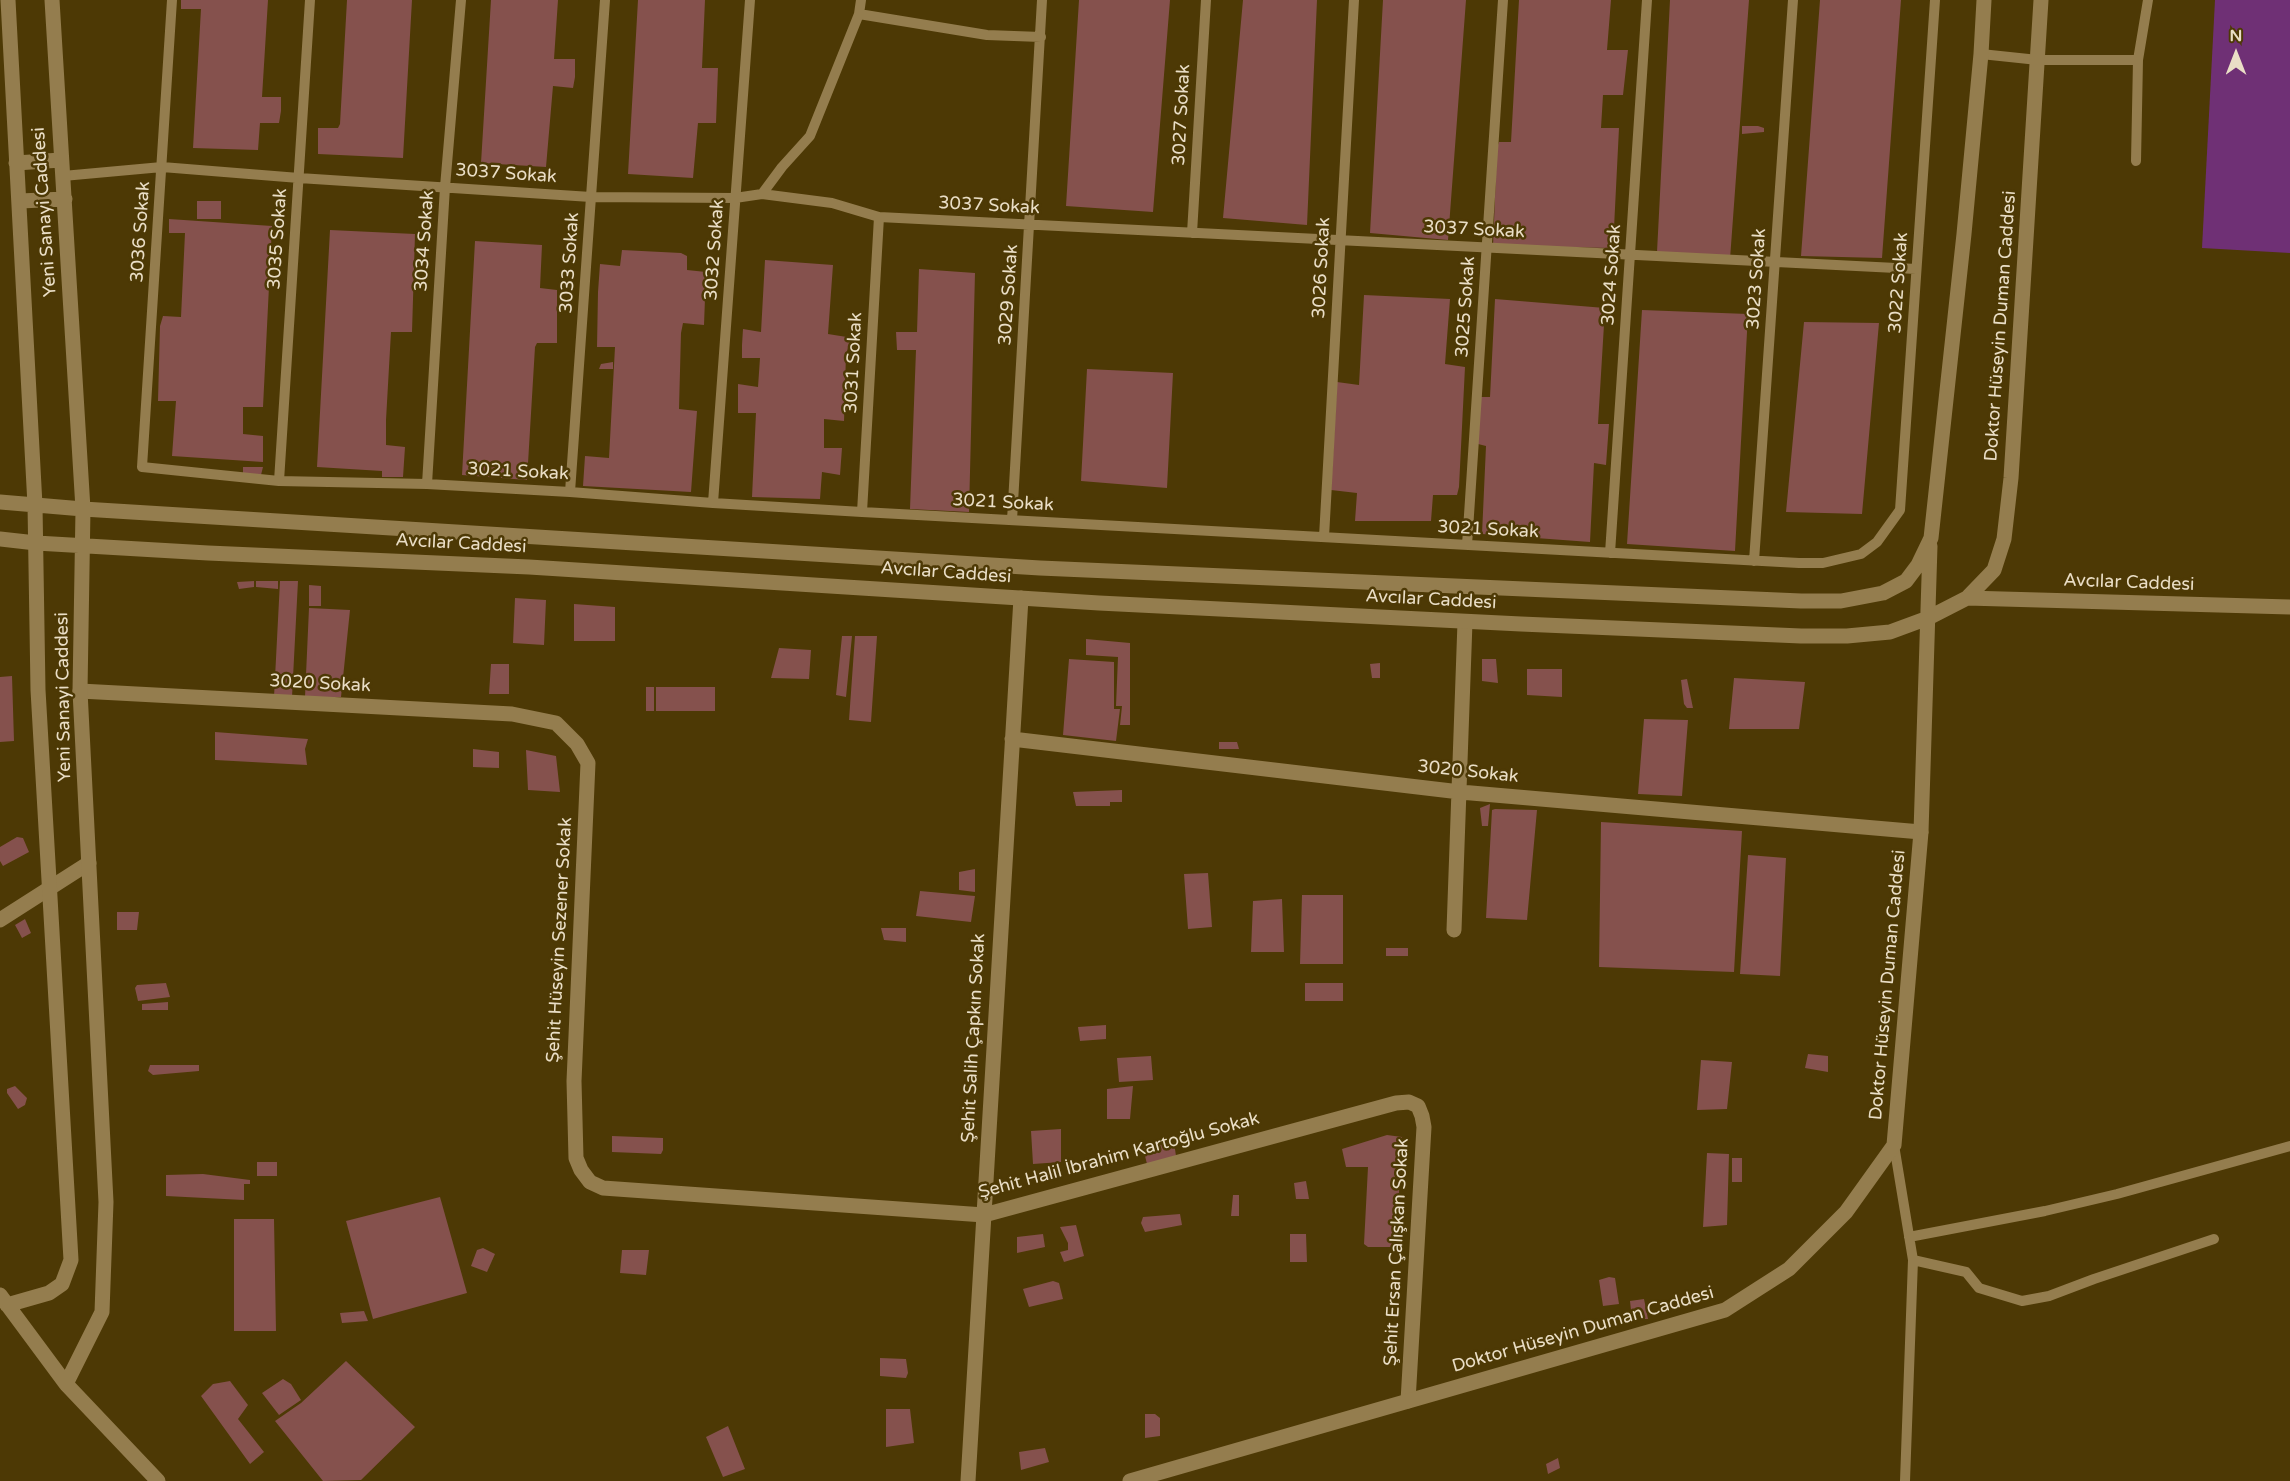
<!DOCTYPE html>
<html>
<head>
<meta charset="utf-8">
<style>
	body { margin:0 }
	#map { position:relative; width:2290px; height:1481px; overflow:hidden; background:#4d3905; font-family:"Varela Round",sans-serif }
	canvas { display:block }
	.north { position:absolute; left:2206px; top:24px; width:60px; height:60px; -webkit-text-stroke:4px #4d3905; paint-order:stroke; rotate:0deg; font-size:16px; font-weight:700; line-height:24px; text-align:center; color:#eadec6 }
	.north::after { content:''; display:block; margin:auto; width:21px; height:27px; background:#eadec6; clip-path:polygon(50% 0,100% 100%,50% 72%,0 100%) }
</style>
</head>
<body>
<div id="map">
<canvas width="2290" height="1481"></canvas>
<div class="north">N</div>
</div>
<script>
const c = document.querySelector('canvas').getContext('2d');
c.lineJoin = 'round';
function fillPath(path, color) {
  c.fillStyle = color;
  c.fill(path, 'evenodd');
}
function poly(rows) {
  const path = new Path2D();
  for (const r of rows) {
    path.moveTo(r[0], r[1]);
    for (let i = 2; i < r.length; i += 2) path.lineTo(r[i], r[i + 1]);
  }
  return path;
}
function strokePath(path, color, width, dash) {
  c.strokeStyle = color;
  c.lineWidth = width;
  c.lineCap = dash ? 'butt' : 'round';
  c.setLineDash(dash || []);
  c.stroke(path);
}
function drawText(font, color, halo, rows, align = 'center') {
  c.font = font + ' "Varela Round",sans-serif';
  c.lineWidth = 5;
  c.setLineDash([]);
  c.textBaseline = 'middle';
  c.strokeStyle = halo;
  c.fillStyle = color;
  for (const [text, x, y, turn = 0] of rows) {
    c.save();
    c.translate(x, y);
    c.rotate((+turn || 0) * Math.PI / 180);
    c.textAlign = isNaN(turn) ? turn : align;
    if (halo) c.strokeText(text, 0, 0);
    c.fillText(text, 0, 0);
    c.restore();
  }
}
const green = poly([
	[2215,0,2290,0,2290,253,2202,248]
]);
const building = poly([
	[181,0,268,0,262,97,281,97,281,111,279,123,260,123,258,150,193,148,201,9,181,9],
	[347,0,412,0,403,158,318,154,318,128,338,128,340,124],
	[491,0,558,0,554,59,575,59,575,77,573,88,553,86,546,167,481,163],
	[638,0,705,0,702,68,718,68,716,123,698,123,693,178,628,174],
	[1079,0,1170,0,1153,212,1066,206],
	[1243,0,1317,0,1307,225,1223,218],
	[1383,0,1466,0,1448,240,1370,233],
	[1519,0,1611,0,1607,50,1628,50,1623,95,1603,95,1601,128,1619,128,1613,248,1493,246,1497,148,1499,142,1511,142],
	[1670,0,1749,0,1730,259,1657,252],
	[1820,0,1901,0,1882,258,1801,256],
	[1742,126,1758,126,1764,128,1764,132,1742,134],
	[197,201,221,201,221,219,197,219],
	[169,219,272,226,263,407,243,407,243,434,263,436,263,462,172,456,176,401,158,401,160,326,163,316,181,317,185,233,169,233],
	[330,230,415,234,412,332,391,332,386,420,386,445,405,447,403,477,382,477,382,471,317,467],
	[475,241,542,245,540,288,557,290,557,343,537,343,535,347,527,480,462,475],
	[622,250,681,253,687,256,687,270,706,272,704,325,683,323,681,333,679,409,697,411,691,492,583,486,585,456,609,458,615,347,597,347,598,292,600,264,620,266],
	[765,260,833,265,828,334,853,338,852,348,848,348,846,354,844,421,824,419,824,448,842,448,840,475,822,472,820,499,752,497,756,413,738,413,738,384,758,387,760,358,742,358,742,345,743,329,761,332],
	[919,269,975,273,969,512,910,509,916,350,897,350,896,332,917,332],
	[1364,295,1450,299,1445,364,1465,367,1459,487,1457,495,1433,495,1431,521,1355,521,1357,493,1331,490,1337,382,1359,385],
	[1495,299,1605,308,1598,424,1609,424,1606,465,1594,463,1590,542,1482,534,1486,446,1478,444,1480,397,1490,397],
	[1642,310,1748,314,1735,551,1627,544],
	[1804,322,1879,323,1862,514,1786,512],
	[613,362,613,369,599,369,601,364],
	[1087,369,1173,373,1167,488,1081,481],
	[243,467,263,467,261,475,243,475],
	[254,581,254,587,239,589,237,582],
	[256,581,278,581,278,589,256,587],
	[280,581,298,581,292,697,274,697],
	[309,585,321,586,321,606,309,606],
	[515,598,546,600,544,645,513,643],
	[574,604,615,607,615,641,574,641],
	[309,608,350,610,341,697,305,697],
	[842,636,852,636,846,697,836,695],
	[855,636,877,636,871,722,849,720],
	[1086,639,1130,643,1130,725,1120,725,1122,706,1116,706,1118,657,1086,655],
	[779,648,811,650,809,679,771,678],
	[1069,659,1114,662,1114,709,1120,709,1116,741,1063,735],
	[1482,659,1496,659,1498,683,1482,681],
	[1380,663,1380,678,1372,678,1370,664],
	[491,664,509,664,509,694,489,694],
	[1527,669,1562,669,1562,697,1527,695],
	[12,676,14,741,0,742,0,677],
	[1734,678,1805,682,1799,729,1729,729],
	[1687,679,1693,708,1687,708,1684,704,1681,680],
	[646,687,654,687,654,711,646,711],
	[656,687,715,687,715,711,656,711],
	[1644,719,1688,720,1682,796,1638,794],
	[215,732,308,739,305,749,307,765,215,760],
	[1219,742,1237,742,1239,749,1219,749],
	[473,749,499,752,499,768,473,767],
	[526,750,556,756,560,792,528,790],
	[1122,790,1122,802,1110,802,1110,806,1076,806,1073,792],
	[1490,804,1488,826,1482,826,1480,808],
	[1495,809,1537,810,1527,920,1486,918,1492,810],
	[1601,822,1742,831,1734,972,1599,967],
	[17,837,23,838,29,852,3,866,0,861,0,847],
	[1748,855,1786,858,1780,976,1740,974],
	[975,869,975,892,959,890,959,872],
	[1208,873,1212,927,1188,929,1184,874],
	[920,891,975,896,971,922,916,916],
	[1302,895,1343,895,1343,964,1300,964],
	[1282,899,1284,952,1251,952,1253,901],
	[117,912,139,912,137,930,117,930],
	[25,919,31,933,22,938,15,925],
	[881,928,906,928,906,942,884,940],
	[1386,948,1408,948,1408,956,1386,956],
	[166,983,170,997,138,1001,135,988,137,985],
	[1305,983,1343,983,1343,1001,1305,1001],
	[168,1002,168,1010,142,1010,142,1004],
	[1106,1025,1106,1039,1080,1041,1078,1027],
	[1808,1054,1828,1056,1828,1072,1805,1068],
	[1151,1056,1153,1080,1119,1082,1117,1058],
	[1701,1060,1732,1062,1727,1109,1697,1110],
	[150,1065,199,1065,199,1071,153,1075,148,1071],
	[15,1086,27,1098,25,1105,18,1109,7,1093,7,1089],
	[1133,1086,1130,1119,1107,1119,1107,1089],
	[1061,1129,1061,1162,1033,1164,1031,1131],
	[1387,1135,1402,1137,1396,1247,1368,1247,1364,1244,1368,1167,1346,1167,1342,1149],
	[612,1136,663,1138,663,1150,661,1154,612,1152],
	[1174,1142,1176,1156,1147,1164,1143,1148],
	[1707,1153,1729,1154,1727,1225,1703,1227],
	[1732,1158,1742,1158,1742,1182,1732,1182],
	[257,1162,277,1162,277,1176,257,1176],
	[203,1174,250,1180,250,1184,244,1184,244,1200,166,1196,166,1175],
	[1306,1181,1309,1199,1296,1199,1294,1183],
	[1233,1195,1239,1195,1239,1216,1231,1216],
	[440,1197,467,1293,373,1319,346,1221],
	[1180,1214,1182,1225,1145,1232,1141,1223,1143,1217],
	[234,1219,274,1219,276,1331,234,1331],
	[1076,1225,1084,1256,1064,1262,1060,1252,1068,1250,1068,1243,1060,1227],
	[1043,1234,1045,1247,1017,1253,1017,1237],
	[1290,1234,1306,1234,1307,1262,1290,1262],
	[483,1248,495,1254,487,1272,471,1266,477,1250],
	[622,1250,649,1250,646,1275,620,1273],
	[1609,1277,1615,1278,1619,1304,1603,1306,1599,1280],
	[1053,1281,1059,1283,1063,1299,1029,1307,1023,1289],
	[1644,1299,1648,1319,1632,1319,1630,1301],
	[364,1311,368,1321,342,1323,340,1313],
	[880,1358,906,1359,908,1373,906,1378,880,1376],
	[346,1361,415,1427,361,1480,323,1481,275,1421,301,1403],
	[283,1379,291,1384,301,1400,279,1415,262,1393],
	[230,1381,248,1405,238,1419,264,1452,250,1464,201,1396,213,1384],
	[886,1409,910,1409,914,1443,886,1447],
	[1145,1414,1155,1414,1160,1418,1160,1436,1145,1438],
	[728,1426,745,1469,723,1477,706,1437],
	[1045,1448,1049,1462,1021,1470,1019,1452],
	[1558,1458,1560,1468,1548,1474,1546,1464]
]);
const lane = poly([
	[172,0,142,467,279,481,427,484,570,492,713,503,862,512,1799,563,1823,563,1861,554,1877,542,1900,510,1935,0],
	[859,14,987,35,1041,37],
	[1981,54,2038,60,2138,60],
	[2136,161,2138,60,2148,0],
	[63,176,162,167,299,178,591,197,735,198,762,194,832,203,879,217,1916,269],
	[762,194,782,167,810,136,859,14,861,0],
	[1192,233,1206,0],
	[279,481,310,0],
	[427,484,445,187,461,0],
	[570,492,605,0],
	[713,503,750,0],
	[862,512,879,217],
	[1012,520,1042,0],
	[1324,537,1354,0],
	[1467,545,1503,0],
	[1610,553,1647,0],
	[1754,561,1793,0],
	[1894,1145,1913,1260,1905,1481],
	[1909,1237,2045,1211,2117,1194,2290,1146],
	[1913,1260,1966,1272,1979,1288,2022,1301,2049,1296,2094,1279,2214,1239]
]);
const street = poly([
	[80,691,512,714,556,723,577,744,588,763,574,1081,576,1158,581,1170,590,1182,603,1188,984,1215,1396,1103,1409,1102,1418,1106,1422,1116,1424,1127,1408,1401],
	[1012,739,1460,792,1921,832],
	[0,920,89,863],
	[1454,930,1465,622],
	[968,1481,1021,598]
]);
const secondary = poly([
	[52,0,83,509,80,691,106,1202,102,1312,66,1384],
	[16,163,61,160],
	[20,201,65,199],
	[0,502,83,509,1040,568,1801,601,1841,601,1883,593,1906,581,1918,565,1931,538,1964,234,1981,54,1984,0],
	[0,539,36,543,208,553,529,567,1099,603,1521,624,1801,636,1847,636,1890,632,1928,618,1967,598,1994,570,2004,539,2011,478,2041,0],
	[1967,598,2290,607],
	[0,1295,66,1384,158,1481],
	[7,1305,49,1293,62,1284,71,1260,38,690,35,505,8,0],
	[1130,1481,1725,1310,1789,1269,1846,1212,1894,1145,1921,832,1930,546]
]);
const streetNames = [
	["3027 Sokak",1182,115,-87],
	["3037 Sokak",506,174,4],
	["3037 Sokak",989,206,3],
	["Yeni Sanayi Caddesi",45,212,-94],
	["3037 Sokak",1474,230,3],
	["3036 Sokak",141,232,-86],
	["3035 Sokak",278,239,-86],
	["3034 Sokak",425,241,-86],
	["3032 Sokak",715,250,-86],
	["3033 Sokak",570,263,-86],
	["3026 Sokak",1322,268,-87],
	["3024 Sokak",1612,275,-86],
	["3023 Sokak",1757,279,-86],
	["3022 Sokak",1899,283,-86],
	["3029 Sokak",1009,295,-86],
	["3025 Sokak",1466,307,-86],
	["Doktor Hüseyin Duman Caddesi",2001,326,-86],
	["3031 Sokak",854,363,-87],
	["3021 Sokak",518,472,3],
	["3021 Sokak",1003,503,3],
	["3021 Sokak",1488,530,3],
	["Avcılar Caddesi",461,544,3],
	["Avcılar Caddesi",946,573,4],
	["Avcılar Caddesi",2129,583,2],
	["Avcılar Caddesi",1431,600,3],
	["3020 Sokak",320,684,3],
	["Yeni Sanayi Caddesi",64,697,-91],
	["3020 Sokak",1468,772,6],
	["Şehit Hüseyin Sezener Sokak",560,940,-87],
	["Doktor Hüseyin Duman Caddesi",1888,985,-85],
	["Şehit Salih Çapkın Sokak",974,1038,-87],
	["Şehit Halil İbrahim Kartoğlu Sokak",1119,1156,-15],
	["Şehit Ersan Çalışkan Sokak",1397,1252,-87],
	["Doktor Hüseyin Duman Caddesi",1583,1330,-16]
];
fillPath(green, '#6f3075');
fillPath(building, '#85514d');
strokePath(lane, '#947d4e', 10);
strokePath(street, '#947d4e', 15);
strokePath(secondary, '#947d4e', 15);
drawText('18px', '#eadec6', '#4d3905', streetNames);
</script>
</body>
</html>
